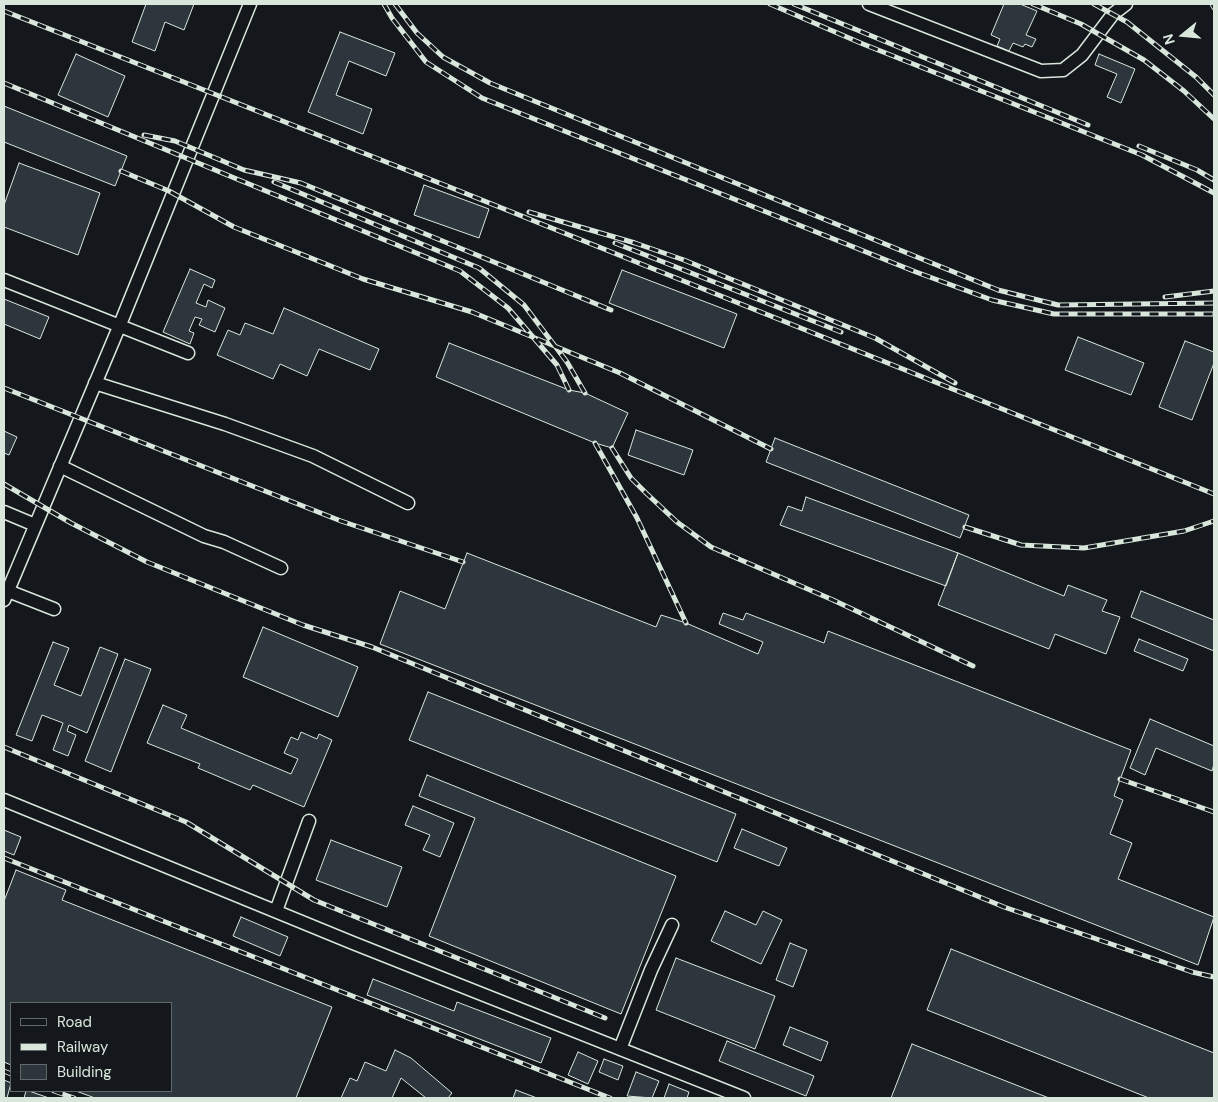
<!DOCTYPE html>
<html>
<head>
<meta charset="utf-8">
<style>
	body { margin:0 }
	#map { position:relative; width:1218px; height:1102px; overflow:hidden; background:#14181c; font-family:"DM Sans",sans-serif }
	canvas { display:block }
	.frame { position:absolute; inset:0; border:5px solid #d8e6dc; pointer-events:none }
	.legend { position:absolute; left:10px; top:1002px; width:162px; height:90px; box-sizing:border-box; background:#14181c; border:1px solid #626a69; margin:0; padding:6px 9px; list-style:none; font-size:15px; color:#d8e6dc }
	.legend li { display:flex; align-items:center; gap:10px; height:25px }
	.legend b { width:25px; border:1px solid #626a69 }
	.north { position:absolute; left:1158px; top:10px; width:50px; height:50px; -webkit-text-stroke:4px #14181c; paint-order:stroke; rotate:253deg; font-size:14px; font-weight:700; line-height:20px; text-align:center; color:#d8e6dc }
	.north::after { content:''; display:block; margin:auto; width:18px; height:22px; background:#d8e6dc; clip-path:polygon(50% 0,100% 100%,50% 72%,0 100%) }
</style>
</head>
<body>
<div id="map">
<canvas width="1218" height="1102"></canvas>
<div class="frame"></div>
<ul class="legend">
<li><b style="height:6px;background:#14181c"></b>Road</li>
<li><b style="height:6px;background:#d8e6dc"></b>Railway</li>
<li><b style="height:14px;background:#2c363c"></b>Building</li>
</ul>
<div class="north">N</div>
</div>
<script>
const c = document.querySelector('canvas').getContext('2d');
c.lineJoin = 'round';
function fillPath(path, color) {
  c.fillStyle = color;
  c.fill(path, 'evenodd');
}
function poly(rows) {
  const path = new Path2D();
  for (const r of rows) {
    path.moveTo(r[0], r[1]);
    for (let i = 2; i < r.length; i += 2) path.lineTo(r[i], r[i + 1]);
  }
  return path;
}
function strokePath(path, color, width, dash) {
  c.strokeStyle = color;
  c.lineWidth = width;
  c.lineCap = dash ? 'butt' : 'round';
  c.setLineDash(dash || []);
  c.stroke(path);
}
const building = poly([
	[146,4,194,4,184,30,165,22,155,51,132,42,146,4],
	[1004,4,1020,4,1037,11,1026,35,1036,39,1032,47,1025,44,1023,47,1013,43,1009,51,997,46,1000,39,991,35,1004,4],
	[340,32,395,53,386,76,349,61,336,95,372,109,363,134,308,112,340,32],
	[76,54,125,76,108,117,58,95,76,54],
	[1099,54,1135,69,1121,103,1107,97,1117,74,1095,65,1099,54],
	[4,106,127,156,115,186,4,142,4,106],
	[19,163,100,193,78,255,4,227,4,205,19,163],
	[424,185,489,209,479,238,414,215,424,185],
	[190,269,215,280,212,288,204,284,196,303,206,307,208,300,225,308,215,332,199,325,202,319,195,317,189,331,194,333,190,344,163,332,190,269],
	[622,270,737,314,724,348,609,303,622,270],
	[4,299,49,317,40,339,4,324,4,299],
	[284,308,379,349,370,370,319,349,307,376,280,364,273,379,217,355,228,330,240,335,245,323,273,334,284,308],
	[1078,337,1144,363,1131,395,1065,370,1078,337],
	[1185,341,1214,352,1214,363,1192,420,1159,407,1185,341],
	[449,343,569,390,585,393,628,413,612,448,595,443,436,377,449,343],
	[636,430,693,450,684,475,628,455,636,430],
	[4,431,17,437,9,455,4,453,4,431],
	[775,438,969,515,960,538,766,462,775,438],
	[806,497,958,553,946,586,780,525,788,506,802,511,806,497],
	[467,553,656,627,661,615,686,623,758,654,763,642,719,624,723,613,743,620,746,613,824,643,828,631,1131,750,1114,796,1123,800,1110,834,1132,843,1118,879,1214,917,1198,965,380,644,400,591,445,609,467,553],
	[958,553,1064,596,1068,585,1107,600,1102,611,1120,617,1106,654,1055,634,1049,649,938,605,958,553],
	[1141,591,1214,620,1214,651,1131,617,1141,591],
	[263,627,358,667,338,717,243,677,263,627],
	[1139,639,1188,659,1183,671,1134,651,1139,639],
	[53,642,69,648,54,685,81,696,100,647,118,654,87,733,69,725,67,731,76,735,68,756,53,750,63,723,42,715,32,741,16,735,53,642],
	[125,659,151,669,111,772,85,761,125,659],
	[428,692,736,814,717,862,409,740,428,692],
	[163,705,187,715,181,728,291,774,298,759,284,753,291,737,298,740,301,732,317,739,319,734,332,740,304,807,253,785,250,790,198,768,200,764,147,743,163,705],
	[1150,719,1214,746,1214,764,1212,771,1156,748,1145,775,1130,768,1150,719],
	[427,775,676,876,621,1014,429,936,475,818,419,796,427,775],
	[413,806,454,823,440,857,423,850,430,835,405,825,413,806],
	[742,829,787,848,779,866,734,848,742,829],
	[4,830,21,837,14,855,4,851,4,830],
	[331,840,402,867,387,907,316,880,331,840],
	[16,870,66,890,62,900,332,1007,296,1098,95,1098,76,1091,171,1091,171,1003,11,1003,11,1065,4,1062,4,901,16,870],
	[725,911,756,925,763,911,782,920,761,964,711,941,725,911],
	[241,917,288,937,280,956,233,936,241,917],
	[790,943,807,950,793,987,776,980,790,943],
	[951,949,1214,1053,1214,1098,1149,1098,927,1010,951,949],
	[676,958,775,996,755,1049,656,1010,676,958],
	[373,979,454,1011,457,1002,551,1038,541,1063,367,995,373,979],
	[790,1027,828,1042,821,1061,783,1045,790,1027],
	[727,1041,814,1076,806,1096,719,1061,727,1041],
	[912,1044,1049,1098,891,1098,912,1044],
	[395,1050,411,1058,452,1093,448,1098,426,1098,401,1078,392,1098,341,1098,350,1078,357,1081,365,1062,386,1071,395,1050],
	[578,1052,598,1061,588,1084,568,1075,578,1052],
	[604,1059,623,1066,618,1080,599,1072,604,1059],
	[636,1072,659,1081,652,1098,627,1096,636,1072],
	[4,1080,11,1083,7,1098,4,1098,4,1080],
	[669,1084,689,1092,687,1098,664,1098,669,1084],
	[516,1090,537,1098,513,1098,516,1090],
	[26,1091,29,1091,49,1098,24,1098,26,1091]
]);
const minor = poly([
	[869,4,1041,71,1063,70,1082,55,1113,14,1126,4],
	[4,280,188,353],
	[95,383,225,424,313,456,408,503],
	[60,466,204,536,224,542,281,568],
	[4,512,35,525],
	[8,591,54,609],
	[4,600,119,327,250,4],
	[4,800,353,943,744,1098],
	[276,911,309,821],
	[620,1049,651,970,672,925]
]);
const rail = poly([
	[384,4,392,18,426,62,482,98,916,272,992,300,1054,314,1214,314],
	[395,4,417,33,443,57,490,83,998,290,1058,305,1214,303],
	[770,4,863,44,1142,155,1214,193],
	[794,4,1088,125],
	[1033,4,1081,24,1144,60,1184,91,1214,119],
	[1094,4,1127,22,1196,77,1214,95],
	[1212,4,1214,8],
	[4,11,447,186,1214,494],
	[4,83,460,271,508,308,557,365,569,390],
	[144,135,175,141,244,170,301,183,611,310],
	[1139,146,1197,170,1214,180],
	[121,171,169,191,234,227,363,279,472,312,620,373,771,449],
	[274,182,479,268,524,305,567,362,585,393],
	[529,212,635,243,684,260,875,338,955,383],
	[615,243,841,332],
	[1165,297,1214,291],
	[4,388,341,521,463,562],
	[595,443,637,518,686,623],
	[612,448,631,478,646,493,677,522,711,547,833,600,973,666],
	[4,484,71,523,147,562,303,625,372,647,1004,907,1192,972,1214,977],
	[965,527,1021,545,1084,548,1184,531,1214,521],
	[4,747,186,822,314,900,605,1018],
	[1120,779,1214,812],
	[4,858,610,1098],
	[4,1071,11,1074],
	[54,1091,74,1098]
]);
fillPath(building, '#2c363c');
strokePath(building, '#d8e6dc', 1);
strokePath(minor, '#d8e6dc', 15);
strokePath(minor, '#14181c', 12);
strokePath(rail, '#d8e6dc', 5);
strokePath(rail, '#14181c', 3, [9]);
</script>
</body>
</html>
